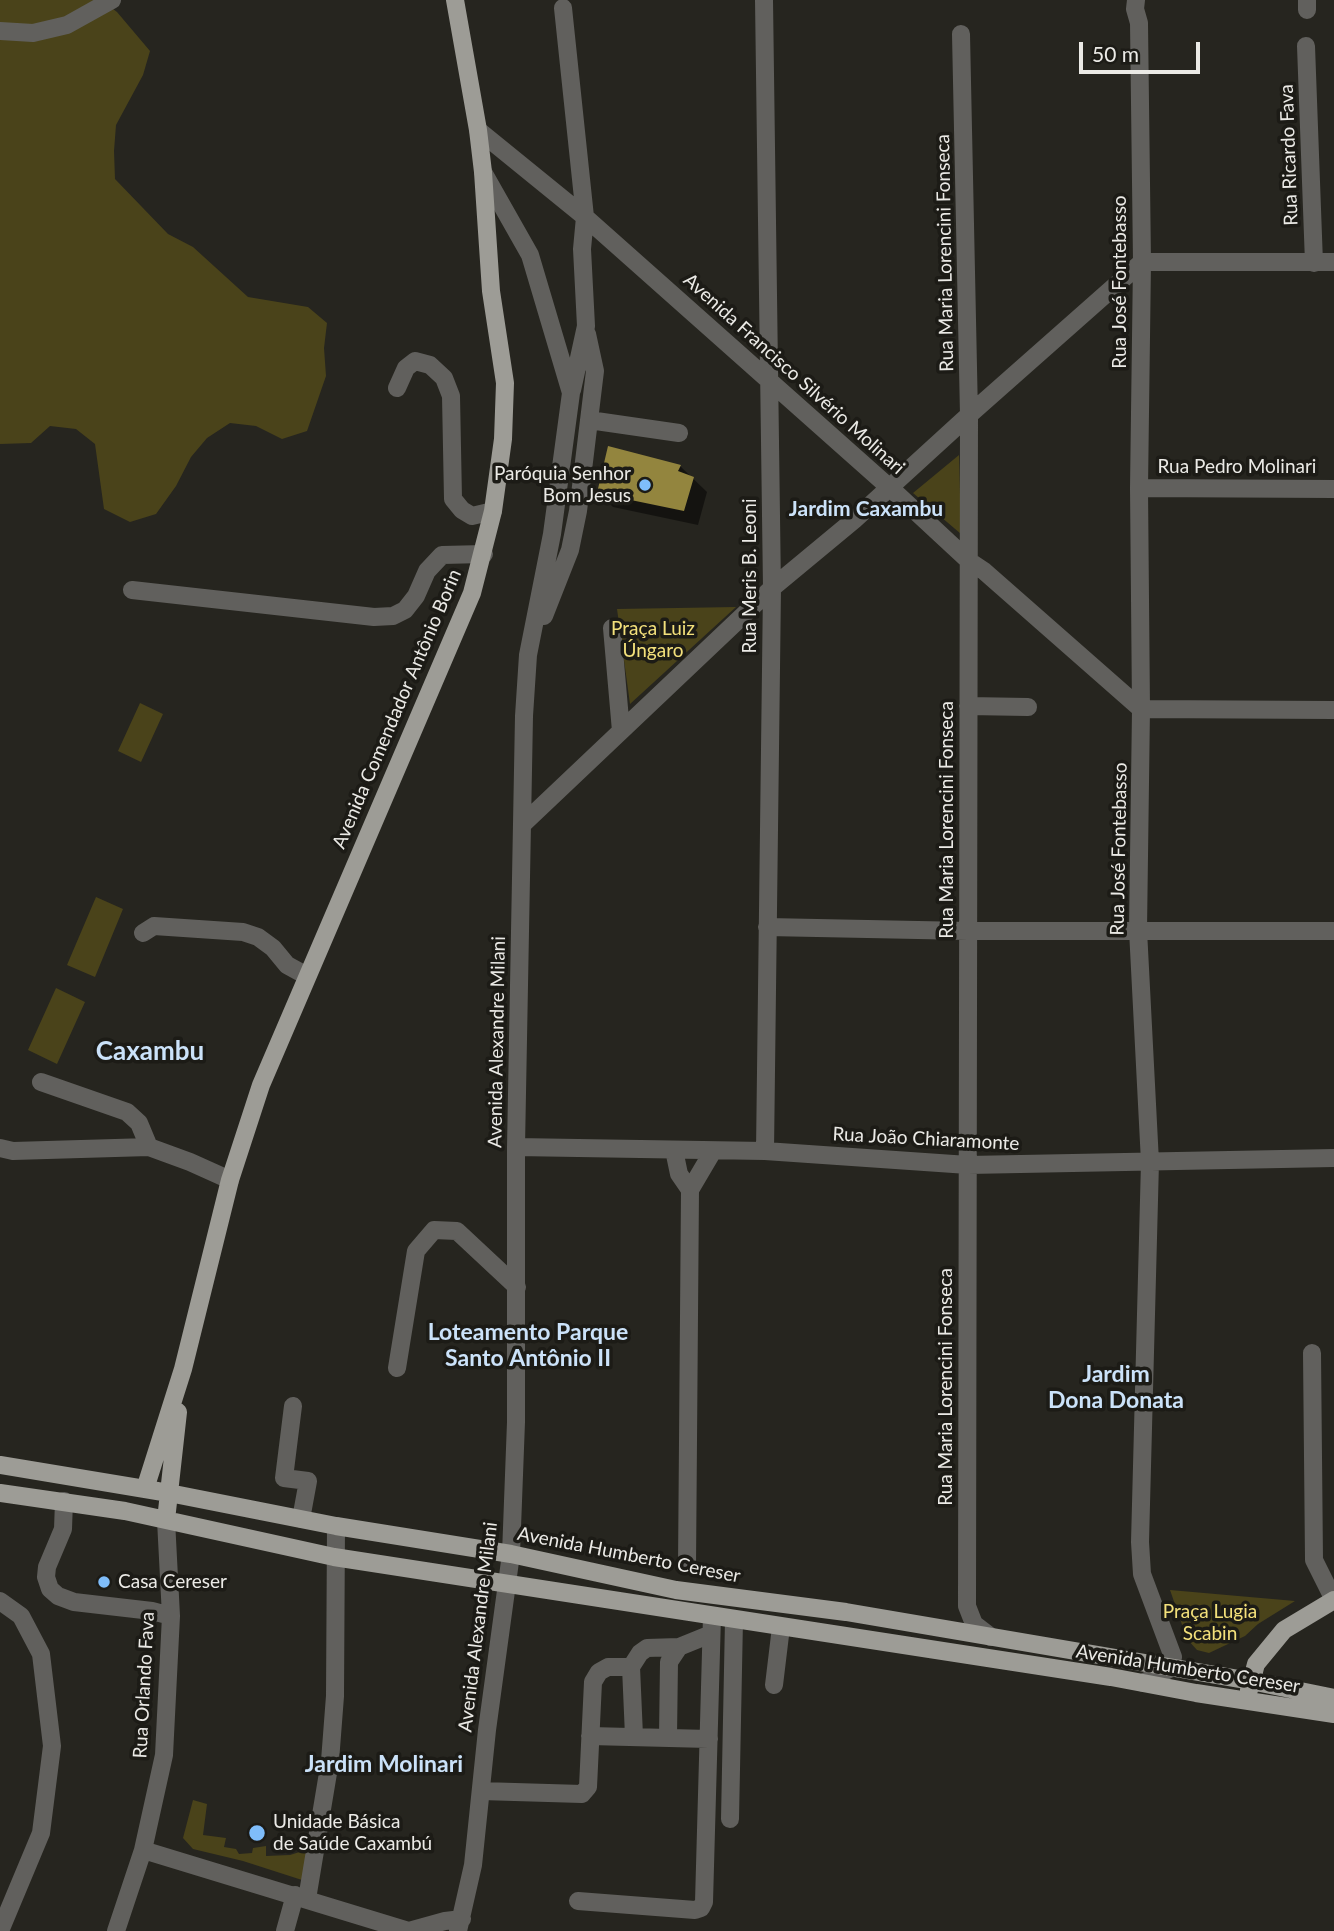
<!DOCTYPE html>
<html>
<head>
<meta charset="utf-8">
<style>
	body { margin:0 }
	#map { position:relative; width:1334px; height:1931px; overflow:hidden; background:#26251f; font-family:Lato,sans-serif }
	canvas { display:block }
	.scale { position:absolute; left:1079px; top:42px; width:121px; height:32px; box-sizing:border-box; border:4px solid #ebeae6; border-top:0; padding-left:9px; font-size:21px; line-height:24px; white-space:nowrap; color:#ebeae6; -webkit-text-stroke:5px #1c1b16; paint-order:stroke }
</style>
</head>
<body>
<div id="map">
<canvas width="1334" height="1931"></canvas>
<div class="scale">50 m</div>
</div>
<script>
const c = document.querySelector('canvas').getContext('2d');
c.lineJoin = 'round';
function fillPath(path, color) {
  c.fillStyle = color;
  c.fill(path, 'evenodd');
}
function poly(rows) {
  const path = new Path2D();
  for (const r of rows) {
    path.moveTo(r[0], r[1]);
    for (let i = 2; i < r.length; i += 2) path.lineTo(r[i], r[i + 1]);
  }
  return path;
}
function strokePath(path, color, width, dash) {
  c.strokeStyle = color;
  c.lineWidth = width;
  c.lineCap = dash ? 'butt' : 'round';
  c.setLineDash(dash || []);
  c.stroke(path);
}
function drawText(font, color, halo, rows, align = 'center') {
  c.font = font + ' Lato,sans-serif';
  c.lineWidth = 7;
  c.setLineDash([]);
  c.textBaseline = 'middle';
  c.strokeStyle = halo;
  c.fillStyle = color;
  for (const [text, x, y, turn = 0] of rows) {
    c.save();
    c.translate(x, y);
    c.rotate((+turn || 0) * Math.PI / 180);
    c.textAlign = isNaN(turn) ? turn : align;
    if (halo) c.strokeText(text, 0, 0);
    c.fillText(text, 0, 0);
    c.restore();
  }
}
const green = poly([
	[0,0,101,0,117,12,150,51,143,75,116,125,114,151,115,179,168,234,193,247,248,297,308,307,327,323,324,348,326,376,307,431,282,439,256,426,230,423,207,438,191,457,176,486,156,514,130,522,104,509,95,444,76,429,50,426,31,443,0,444],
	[959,455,961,534,913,493],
	[736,607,630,704,617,609],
	[140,703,163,714,141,762,118,751],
	[96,897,123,909,95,977,67,965],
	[56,988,85,1002,57,1064,28,1050],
	[1170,1590,1295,1601,1258,1624,1245,1636,1209,1653,1197,1650,1187,1639],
	[193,1800,207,1804,203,1835,226,1838,224,1847,236,1849,239,1854,252,1853,253,1848,266,1846,266,1856,290,1855,306,1850,306,1874,302,1880,243,1861,193,1849,183,1838]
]);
const shadow = poly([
	[680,466,707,492,698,525,613,507,598,493]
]);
const building = poly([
	[608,446,681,465,678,471,694,477,684,511,597,493]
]);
const minor = poly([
	[764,0,772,588,765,1151],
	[1136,0,1135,9,1139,23,1142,262,1139,488,1141,709,1138,930,1150,1162,1140,1542,1142,1574,1173,1657,1169,1669,1143,1683],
	[563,8,585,217,582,249,586,326,572,390],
	[1307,10,1307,0],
	[0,31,33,33,67,25,112,0],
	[961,34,969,415,967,1606,974,1624,991,1637],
	[1306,46,1314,263],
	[478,130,585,217,899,496,969,561,984,571,1141,709,1334,710],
	[397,388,406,368,415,361,430,365,444,378,451,396,453,499,462,510,472,516,493,511],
	[589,420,679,433],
	[1139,488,1334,489],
	[132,590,374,617,393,616,405,610,416,596,427,571,442,555,484,554],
	[544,616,570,550,578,511,595,371,587,334],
	[612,628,621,731],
	[968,706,1028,707],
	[523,824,772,588,854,520,969,415,1142,262,1334,262],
	[767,927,968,931,1334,931],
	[143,933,154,926,243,932,258,937,273,948,287,965,307,976],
	[41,1082,127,1112,139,1123,149,1147],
	[516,1147,765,1151,968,1165,1334,1158],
	[0,1148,13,1151,149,1147,190,1162,230,1180],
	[674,1150,679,1174,690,1190],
	[1312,1353,1314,1560,1334,1600],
	[397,1368,416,1251,434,1230,457,1231,517,1287],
	[293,1406,284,1478,308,1481,301,1519],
	[64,1501,63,1529,47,1567,46,1577,50,1589,58,1596,74,1602,152,1611,171,1616],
	[687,1566,690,1190,713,1151],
	[0,1601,21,1616,41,1654,52,1746,41,1833,0,1931],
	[774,1685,781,1627],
	[590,1736,709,1739],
	[634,1736,631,1667,640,1653,647,1648,679,1647],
	[668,1737,669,1662,679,1647,711,1634],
	[481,1791,582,1794,588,1787,593,1682,599,1672,608,1667,631,1667],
	[730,1819,734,1620],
	[143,1850,409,1931,445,1921,462,1919],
	[307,1899,330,1761,335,1696,336,1526],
	[578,1901,695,1910,701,1908,704,1902,712,1616],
	[116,1931,143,1850,164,1755,171,1616,166,1520],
	[285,1931,295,1895],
	[458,1931,473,1865,487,1730,511,1554,516,1422,516,1147,524,716,528,655,552,534,571,393,530,255,483,172]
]);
const major = poly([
	[0,1465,169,1493,336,1526,511,1554,676,1590,846,1612,1251,1681,1334,1698],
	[145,1489,183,1369,230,1180,261,1085,472,593,493,511,503,439,505,383,491,291,483,172,478,130,455,0],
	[0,1493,125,1511,334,1557,1111,1677,1196,1693,1334,1714],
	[166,1520,178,1412],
	[1249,1690,1256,1664,1284,1630,1334,1600]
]);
const markers = [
	[645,485,7,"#7fbdfa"],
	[104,1582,7,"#7fbdfa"],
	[257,1833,9,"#7fbdfa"]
];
const streetNames = [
	["Rua Ricardo Fava",1289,155,-92],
	["Rua Maria Lorencini Fonseca",945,253,-91],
	["Rua José Fontebasso",1120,282,-90],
	["Avenida Francisco Silvério Molinari",794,374,42],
	["Rua Pedro Molinari",1237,467],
	["Rua Meris B. Leoni",750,576,-90],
	["Avenida Comendador Antônio Borin",397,709,-67],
	["Rua Maria Lorencini Fonseca",947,820,-90],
	["Rua José Fontebasso",1119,849,-89],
	["Avenida Alexandre Milani",497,1042,-89],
	["Rua João Chiaramonte",926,1139,3],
	["Rua Maria Lorencini Fonseca",946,1387,-90],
	["Avenida Humberto Cereser",629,1555,11],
	["Avenida Alexandre Milani",478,1627,-83],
	["Avenida Humberto Cereser",1188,1669,9],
	["Rua Orlando Fava",144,1685,-87]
];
const poiNames = [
	["Paróquia Senhor",631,474,"right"],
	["Bom Jesus",631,496,"right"],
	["Casa Cereser",118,1582],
	["Unidade Básica",273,1822],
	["de Saúde Caxambú",273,1844]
];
const parkNames = [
	["Praça Luiz",653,629],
	["Úngaro",653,651],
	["Praça Lugia",1210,1612],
	["Scabin",1210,1634]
];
const neighbourhoodNames = [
	["Jardim Caxambu",866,509]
];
const quarterNames = [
	["Loteamento Parque",528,1333],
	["Santo Antônio II",528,1359],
	["Jardim",1116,1375],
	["Dona Donata",1116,1401],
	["Jardim Molinari",384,1765]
];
const districtNames = [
	["Caxambu",150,1052]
];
fillPath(green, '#4a431a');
fillPath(shadow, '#0007');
fillPath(building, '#93853e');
strokePath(minor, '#61605d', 18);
strokePath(major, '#9d9c96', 18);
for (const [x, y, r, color] of markers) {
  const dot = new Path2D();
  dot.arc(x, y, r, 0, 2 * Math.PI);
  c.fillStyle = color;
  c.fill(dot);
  strokePath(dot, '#1c1b16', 2.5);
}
drawText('19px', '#ebeae6', '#1c1b16', streetNames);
drawText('19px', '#ebeae6', '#1c1b16', poiNames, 'left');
drawText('19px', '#f3e07b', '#1c1b16', parkNames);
drawText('bold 21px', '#cbe2f9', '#1c1b16', neighbourhoodNames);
drawText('bold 23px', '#cbe2f9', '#1c1b16', quarterNames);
drawText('bold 26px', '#cbe2f9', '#1c1b16', districtNames);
</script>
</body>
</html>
